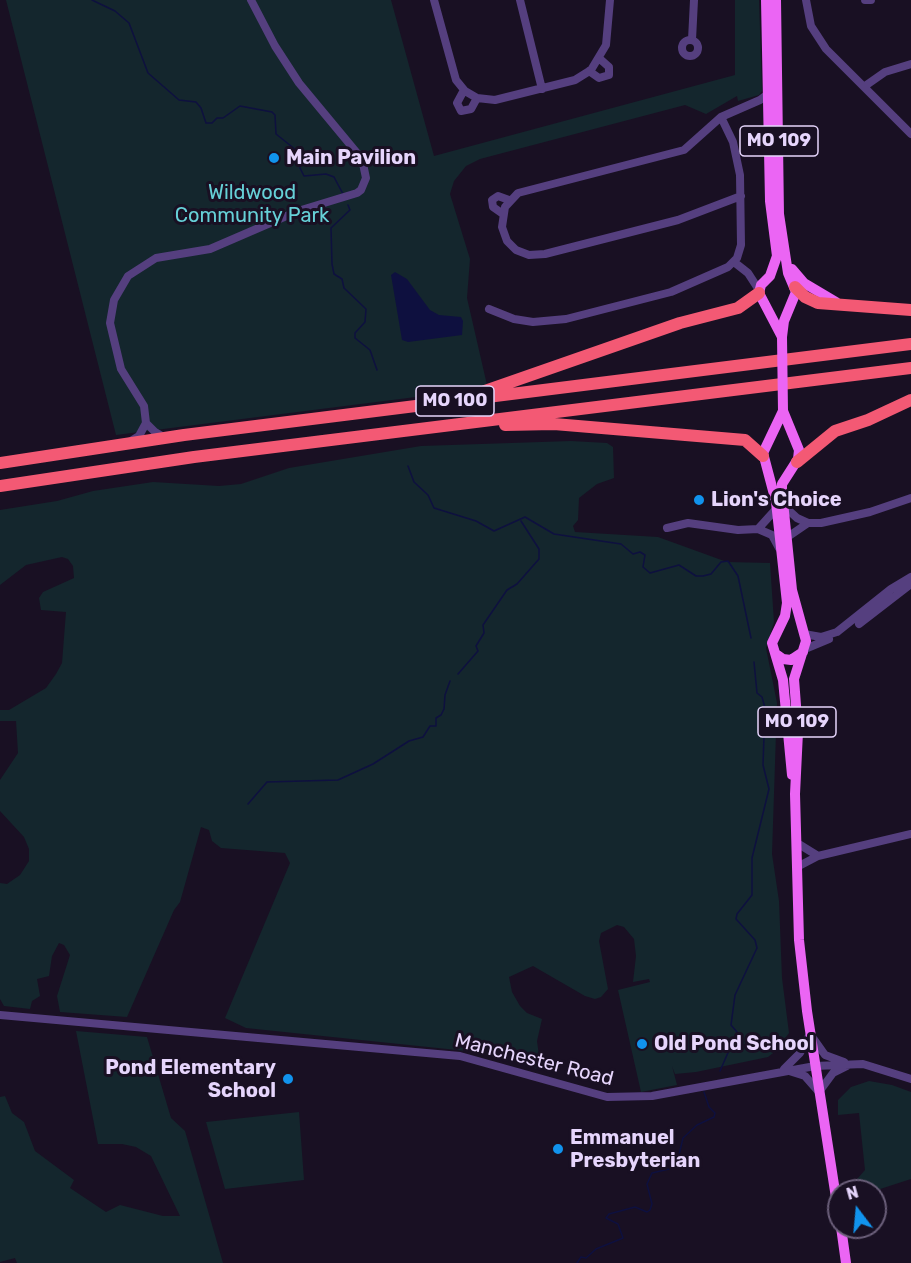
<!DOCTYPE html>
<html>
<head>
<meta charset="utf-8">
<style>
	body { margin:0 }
	#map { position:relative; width:911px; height:1263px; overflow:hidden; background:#191023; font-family:Rubik,sans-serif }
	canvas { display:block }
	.north { position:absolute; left:827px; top:1179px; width:60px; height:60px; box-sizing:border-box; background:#191023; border:2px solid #6b5f7a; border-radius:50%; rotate:344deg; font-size:16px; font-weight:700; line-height:24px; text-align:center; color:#e6d5fc }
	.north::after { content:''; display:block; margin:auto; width:21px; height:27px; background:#1193ed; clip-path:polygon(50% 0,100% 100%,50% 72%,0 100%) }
</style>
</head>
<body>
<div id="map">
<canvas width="911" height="1263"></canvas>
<div class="north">N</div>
</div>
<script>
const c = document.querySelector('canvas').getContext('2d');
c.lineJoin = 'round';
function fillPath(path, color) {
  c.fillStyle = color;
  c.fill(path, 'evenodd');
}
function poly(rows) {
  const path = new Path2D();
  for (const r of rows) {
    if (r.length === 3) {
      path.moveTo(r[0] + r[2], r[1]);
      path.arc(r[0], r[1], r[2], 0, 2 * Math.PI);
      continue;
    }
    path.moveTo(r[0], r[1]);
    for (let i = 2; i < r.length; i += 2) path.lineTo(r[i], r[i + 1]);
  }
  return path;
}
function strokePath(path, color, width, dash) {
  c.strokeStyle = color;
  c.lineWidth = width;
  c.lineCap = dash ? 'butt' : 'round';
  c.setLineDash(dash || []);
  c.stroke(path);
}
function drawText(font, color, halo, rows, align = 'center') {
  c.font = font + ' Rubik,sans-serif';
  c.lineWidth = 6;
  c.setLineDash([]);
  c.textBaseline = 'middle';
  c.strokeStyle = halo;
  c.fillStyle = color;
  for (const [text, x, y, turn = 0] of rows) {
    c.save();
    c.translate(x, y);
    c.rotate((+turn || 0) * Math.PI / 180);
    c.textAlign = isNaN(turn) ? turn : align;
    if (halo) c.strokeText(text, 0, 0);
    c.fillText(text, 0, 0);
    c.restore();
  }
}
const green = poly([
	[6,0,391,0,434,156,735,75,735,0,759,0,762,91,759,95,738,101,737,96,706,114,685,105,480,159,466,166,454,181,450,194,470,259,467,298,487,385,471,390,116,435],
	[571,441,607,443,613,447,614,478,597,484,579,498,578,520,573,526,575,532,658,537,727,562,770,563,774,622,766,648,777,703,772,854,779,901,782,978,789,1033,777,1050,768,1057,696,1072,675,1074,672,1066,677,1085,641,1092,618,990,650,982,649,979,633,982,636,956,634,939,624,927,617,925,601,933,599,941,608,989,601,997,595,999,585,996,533,966,509,977,512,992,520,1006,527,1013,542,1019,537,1041,541,1070,476,1052,246,1028,225,1018,290,863,285,853,221,848,212,841,209,830,201,827,180,902,174,910,127,1017,60,1012,57,996,70,955,64,945,59,943,52,956,49,976,37,979,40,996,32,1001,30,1009,4,1006,0,999,0,883,7,884,20,875,29,861,29,849,24,837,0,811,0,780,18,753,16,721,0,721,0,710,9,710,46,688,56,674,62,663,66,612,41,610,39,598,43,592,74,578,73,566,68,559,62,557,26,565,0,585,0,510,57,501,93,491,153,482,219,486,241,484,289,468,421,446],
	[76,1031,147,1037,171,1118,185,1131,223,1263,17,1263,15,1258,0,1262,0,1097,5,1096,12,1113,24,1122,35,1151,74,1180,70,1188,106,1212,120,1205,163,1216,180,1216,151,1156,136,1147,122,1144,98,1144],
	[869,1081,892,1085,911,1092,911,1179,874,1191,852,1191,851,1186,865,1170,859,1113,838,1115,838,1100,851,1087],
	[299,1112,304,1180,225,1189,206,1122]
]);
const water = poly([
	[395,272,407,279,430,310,439,315,461,317,463,321,462,335,408,342,402,340,391,275]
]);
const stream = poly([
	[92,0,115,11,129,23,148,73,179,100,196,102,201,108,206,123,212,123,217,118,223,118,240,106,272,112,275,115,276,134,301,154,300,168,304,176,326,174,334,177,343,194],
	[348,205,350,210,331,228,332,264,334,274,342,279,344,288,366,309,365,322,355,333,355,338,370,350,377,370],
	[408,466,414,482,428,495,434,508,476,521,494,531,525,517,554,534,621,544,633,554,640,552,645,555,643,567,650,573,679,565,696,576,703,576,711,574,721,562,728,561,738,576,751,638],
	[458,674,478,651,476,646,484,633,483,625,507,590,517,584,539,559,539,549,521,521],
	[248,804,267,782,338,780,373,764,409,741,423,737,430,726,436,726,436,718,441,715,444,709,445,695,450,681],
	[720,1071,737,1032,731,1025,735,995,757,948,755,940,736,919,737,914,752,895,752,858,769,789,763,765,765,708,762,697,757,693,754,662],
	[577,1263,581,1257,586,1258,596,1249,623,1238,618,1224,606,1218,609,1214,635,1207,647,1212,650,1210,652,1204,647,1184,652,1173,669,1169,678,1159,683,1138,697,1125,714,1117,715,1113,709,1107,704,1092]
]);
const minor = poly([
	[434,0,456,80,465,91,477,98,495,100,575,80,591,70,606,45,610,0],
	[520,0,542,89],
	[806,0,811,26,826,49,911,134],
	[865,0,871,0],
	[690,48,8],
	[692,40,694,0],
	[589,71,599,78,609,75,609,67,600,59],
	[865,86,885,72,911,64],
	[464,90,457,103,461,111,471,109,477,98],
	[741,196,678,220,545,254,529,255,516,250,507,241,502,227,505,207,518,193,684,150,721,117,760,100,768,94],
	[503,214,493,207,492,200,498,196,509,200],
	[734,262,748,273,759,290],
	[489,309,514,319,533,322,566,319,671,292,728,267,737,258,741,245,740,175,733,142,721,117],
	[146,423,155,432,165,438],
	[131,441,139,436,146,423,144,406,121,369,110,323,114,300,128,276,156,258,210,249,298,211,357,193,361,190,366,178,362,159,299,83,275,46,251,0],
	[785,507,797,518,808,523,821,523,870,512,911,498],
	[667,528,688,523,738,530,758,529,772,535,779,548],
	[758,529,777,508],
	[789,536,808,523],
	[859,624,911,584],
	[804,634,821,637,837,632,891,589,911,577],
	[805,649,829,639],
	[797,843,818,856],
	[797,867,818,856,911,834],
	[0,1015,460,1056,607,1097,652,1096,815,1066,863,1064,911,1079],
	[813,1038,825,1055,844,1062],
	[784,1069,800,1053,810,1034],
	[786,1070,805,1076,819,1092,833,1073,847,1066]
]);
const major = poly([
	[766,0,770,201,777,256,770,276,761,285,759,293,782,337],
	[776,0,779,214,788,273,796,292,784,321,782,337],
	[792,269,804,283,836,302],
	[783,411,799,450,798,459,782,484,782,492,792,590,806,641,794,679,798,732,795,794,799,940,807,1011,839,1217],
	[783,411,763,453,776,502,787,603,785,616,772,643,783,680,792,775],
	[776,654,783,659,791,660,803,652],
	[841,1227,846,1263]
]);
const highway = poly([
	[795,287,805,297,818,303,911,310],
	[485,391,680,323,738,308,759,293],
	[505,425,554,424,745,440,763,456],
	[797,462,835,431,868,420,911,400],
	[0,463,184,435,911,344],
	[0,486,194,457,911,368]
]);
const majorBridge = poly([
	[782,337,783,411]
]);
const markers = [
	[274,158,6,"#1193ed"],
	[699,500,6,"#1193ed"],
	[642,1044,6,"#1193ed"],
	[288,1079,6,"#1193ed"],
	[558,1149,6,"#1193ed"]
];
const shields = [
	[779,141,78],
	[455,401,78],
	[797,722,78]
];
const shieldNames = [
	["MO 109",779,141],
	["MO 100",455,401],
	["MO 109",797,722]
];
const poiNames = [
	["Main Pavilion",286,158],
	["Lion's Choice",711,500],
	["Old Pond School",654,1044],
	["Pond Elementary",276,1068,"right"],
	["School",276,1091,"right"],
	["Emmanuel",570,1138],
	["Presbyterian",570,1161]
];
const parkNames = [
	["Wildwood",252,193],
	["Community Park",252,216]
];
const streetNames = [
	["Manchester Road",534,1060,14]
];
fillPath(green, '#14262d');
fillPath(water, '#0e103f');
strokePath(stream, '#0e103f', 1.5);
strokePath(minor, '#553f7f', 8);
strokePath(major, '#eb65f4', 10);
strokePath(highway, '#f35974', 12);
strokePath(majorBridge, '#eb65f4', 10);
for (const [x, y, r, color] of markers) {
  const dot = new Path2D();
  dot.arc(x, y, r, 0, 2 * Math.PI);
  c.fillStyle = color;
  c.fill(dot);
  strokePath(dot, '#191023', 2);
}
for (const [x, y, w] of shields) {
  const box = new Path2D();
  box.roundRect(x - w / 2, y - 15, w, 30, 4.5);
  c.fillStyle = '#191023';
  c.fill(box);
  strokePath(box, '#e6d5fc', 1.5);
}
drawText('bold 18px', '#e6d5fc', null, shieldNames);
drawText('bold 20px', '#e6d5fc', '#191023', poiNames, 'left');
drawText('20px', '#66d0d7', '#191023', parkNames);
drawText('20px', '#e6d5fc', '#191023', streetNames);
</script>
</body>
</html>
